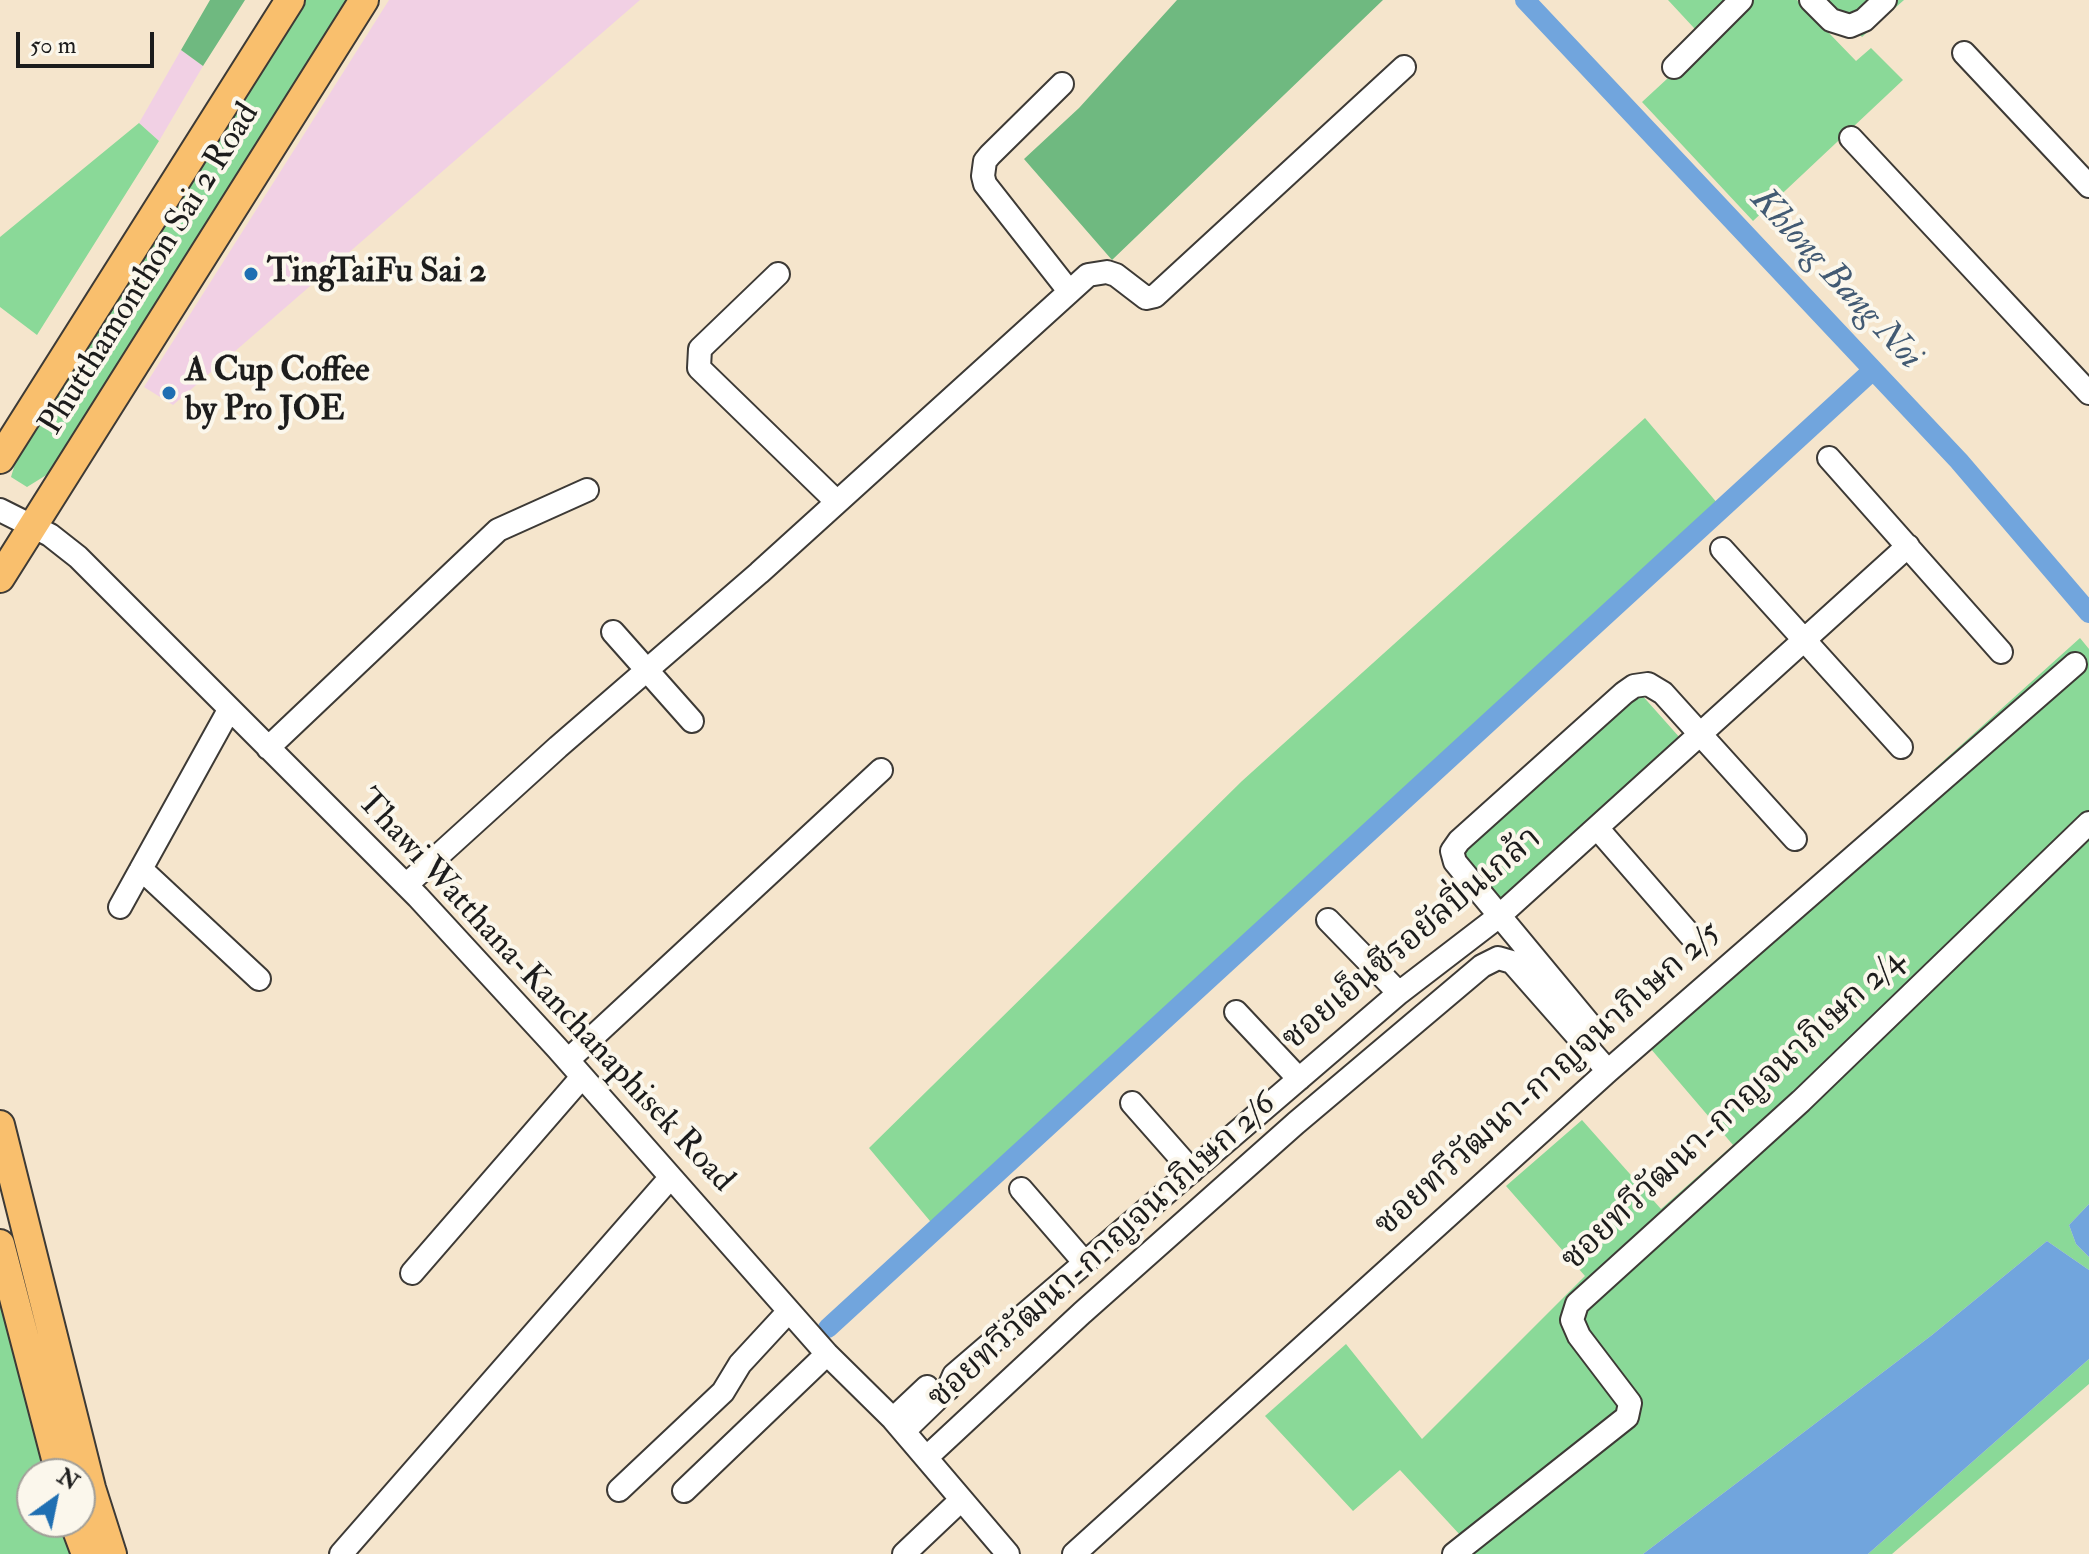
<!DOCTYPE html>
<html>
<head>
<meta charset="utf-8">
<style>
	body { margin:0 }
	#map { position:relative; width:2089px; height:1554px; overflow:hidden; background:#f5e5cc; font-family:"IM FELL Double Pica",serif }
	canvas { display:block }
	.north { position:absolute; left:16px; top:1458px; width:80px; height:80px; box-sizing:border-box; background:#fbf7ec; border:2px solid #a29f99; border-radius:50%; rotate:33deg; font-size:22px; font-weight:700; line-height:32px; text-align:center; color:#1c1c1c }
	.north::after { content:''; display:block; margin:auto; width:28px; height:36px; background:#1f6fb2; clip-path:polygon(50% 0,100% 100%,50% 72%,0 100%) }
	.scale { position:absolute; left:16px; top:32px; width:138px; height:36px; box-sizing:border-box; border:4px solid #1c1c1c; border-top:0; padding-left:10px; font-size:24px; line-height:28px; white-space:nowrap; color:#1c1c1c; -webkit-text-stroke:6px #fbf7ec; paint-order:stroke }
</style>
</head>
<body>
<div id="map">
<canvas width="2089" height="1554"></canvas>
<div class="north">N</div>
<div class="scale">50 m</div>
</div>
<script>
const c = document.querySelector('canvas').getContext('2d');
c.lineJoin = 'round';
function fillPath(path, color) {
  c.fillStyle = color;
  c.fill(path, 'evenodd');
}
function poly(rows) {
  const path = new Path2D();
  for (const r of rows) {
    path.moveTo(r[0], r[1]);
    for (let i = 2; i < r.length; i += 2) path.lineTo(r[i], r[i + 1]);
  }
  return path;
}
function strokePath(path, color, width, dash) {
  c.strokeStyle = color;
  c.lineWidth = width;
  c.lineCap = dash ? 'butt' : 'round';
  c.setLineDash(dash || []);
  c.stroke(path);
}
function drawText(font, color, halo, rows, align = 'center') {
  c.font = font + ' "IM FELL Double Pica","Noto Serif Thai",serif';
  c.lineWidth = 8;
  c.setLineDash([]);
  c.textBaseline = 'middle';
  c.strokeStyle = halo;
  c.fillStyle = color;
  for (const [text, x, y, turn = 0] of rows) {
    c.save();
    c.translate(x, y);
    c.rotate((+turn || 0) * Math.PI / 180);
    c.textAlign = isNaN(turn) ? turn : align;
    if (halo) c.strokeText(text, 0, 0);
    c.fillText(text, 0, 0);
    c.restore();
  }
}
const built = poly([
	[389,0,640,0,173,405,144,387],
	[181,50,203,66,159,141,139,123]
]);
const green = poly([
	[303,0,346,0,48,474,27,487,11,477,18,454],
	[1668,0,1797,0,1856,61,1871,48,1903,80,1753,221,1642,102,1707,42],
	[1826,0,1904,0,1862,37],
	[139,123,159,141,37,335,0,307,0,237],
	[1645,418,1724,511,940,1233,869,1148,1242,781],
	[2080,638,2089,649,2089,1204,2069,1225,2076,1244,2089,1257,2089,1270,2047,1241,1932,1335,1643,1554,1468,1554,1473,1549,1400,1470,1353,1511,1265,1416,1346,1344,1422,1439,1585,1276,1506,1186,1582,1120,1661,1209,1733,1145,1639,1035],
	[1640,693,1681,739,1502,900,1460,854],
	[0,1280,52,1474,32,1474,32,1522,66,1522,76,1554,0,1554],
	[2089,1359,2089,1384,1892,1554,1868,1554]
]);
const forest = poly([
	[210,0,245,0,203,66,181,50],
	[1177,0,1383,0,1112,260,1024,159,1079,108]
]);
const water = poly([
	[2089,1204,2089,1257,2076,1244,2069,1225],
	[2047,1241,2089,1270,2089,1359,1868,1554,1643,1554,1932,1335]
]);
const canal = poly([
	[1525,0,1959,461,2089,613],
	[828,1328,1872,371]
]);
const minor = poly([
	[1811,0,1831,20,1850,26,1864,20,1885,0],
	[1964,53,2089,186],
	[1674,67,1741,0],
	[1062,84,990,155,985,161,983,176,985,184,1069,291],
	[1851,138,2089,393],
	[778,274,700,349,699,368,837,502],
	[1829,458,2001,652],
	[0,510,50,535,78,557,418,897,557,1048,827,1354,893,1419,1008,1554],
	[1722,549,1901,747],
	[613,632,692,721],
	[268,748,498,530,587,490],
	[1598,829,1691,936],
	[141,869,259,979],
	[406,885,558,747,759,573,1088,275,1107,272,1116,275,1146,298,1155,296,1404,67],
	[120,907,229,710],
	[1328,920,1399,993],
	[1236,1012,1299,1079],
	[1596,1032,1455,862,1452,851,1459,841,1624,693,1634,686,1648,684,1663,693,1795,839],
	[568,1060,881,770],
	[1132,1103,1192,1171],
	[1021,1189,1085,1263],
	[412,1273,582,1077],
	[948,1389,954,1375,1399,993,1498,917,1908,546],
	[893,1419,927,1387],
	[904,1431,936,1400],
	[927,1457,1082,1313,1296,1123,1482,966,1498,958,1512,962,1608,1071],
	[619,1490,723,1392,740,1364,789,1311],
	[684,1491,827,1354],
	[341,1554,670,1178],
	[904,1554,961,1500],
	[1074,1554,1608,1071,2075,664],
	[1454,1554,1627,1417,1630,1403,1579,1336,1572,1320,1577,1304,1801,1101,2089,823]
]);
const major = poly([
	[0,459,290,0],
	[0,578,364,0],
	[0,1125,91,1488,112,1554],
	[0,1244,60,1474],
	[74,1522,86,1554]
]);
const markers = [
	[251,274,8,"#1f6fb2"],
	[169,393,8,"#1f6fb2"]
];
const streetNames = [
	["Phutthamonthon Sai 2 Road",151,270,-58],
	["ซอยเอ็นซีรอยัลปิ่นเกล้า",1413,940,-40],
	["Thawi Watthana-Kanchanaphisek Road",544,992,47],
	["ซอยทวีวัฒนา-กาญจนาภิเษก 2/5",1549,1080,-42],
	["ซอยทวีวัฒนา-กาญจนาภิเษก 2/4",1734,1111,-43],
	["ซอยทวีวัฒนา-กาญจนาภิเษก 2/6",1103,1252,-42]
];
const poiNames = [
	["TingTaiFu Sai 2",267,274],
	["A Cup Coffee",185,373],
	["by Pro JOE",185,412]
];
const waterNames = [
	["Khlong Bang Noi",1835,280,47]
];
fillPath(built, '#f1d0e4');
fillPath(green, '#8ad998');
fillPath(forest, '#6fb980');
fillPath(water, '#71a5dd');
strokePath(canal, '#71a5dd', 20);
strokePath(minor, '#3d3a36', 26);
strokePath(major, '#3d3a36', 32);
strokePath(minor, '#fff', 22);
strokePath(major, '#f9bf6d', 28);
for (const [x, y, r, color] of markers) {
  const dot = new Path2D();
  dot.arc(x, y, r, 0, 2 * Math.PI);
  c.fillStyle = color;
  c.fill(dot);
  strokePath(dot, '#fbf7ec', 3);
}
drawText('34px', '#1c1c1c', '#fbf7ec', streetNames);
drawText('bold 34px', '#1c1c1c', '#fbf7ec', poiNames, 'left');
drawText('italic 36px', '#425a73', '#fbf7ec', waterNames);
</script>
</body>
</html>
